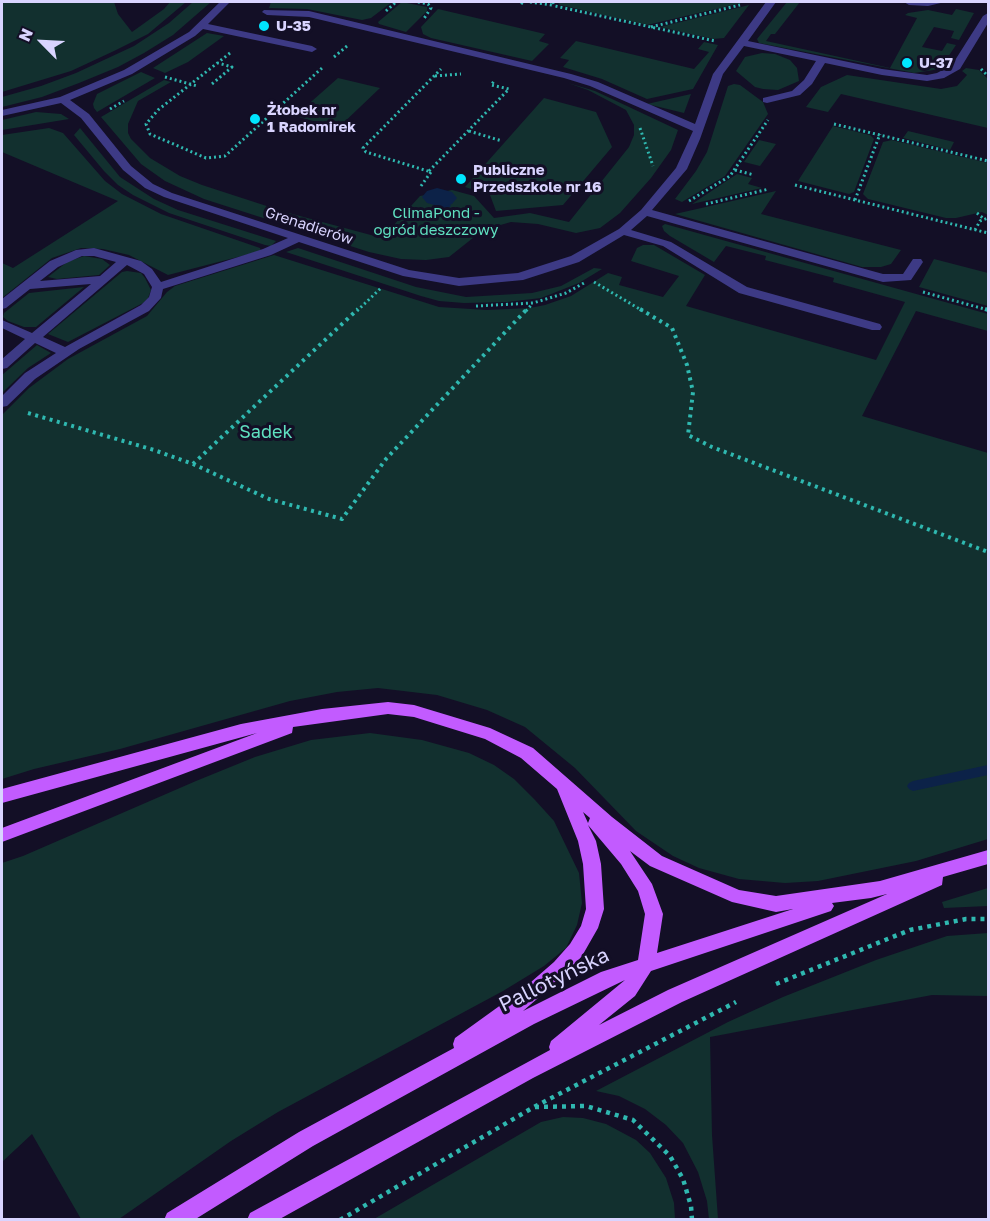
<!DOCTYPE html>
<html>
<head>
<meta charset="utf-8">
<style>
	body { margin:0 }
	#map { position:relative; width:990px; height:1221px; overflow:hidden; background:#130f26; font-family:"Golos Text",sans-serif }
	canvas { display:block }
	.frame { position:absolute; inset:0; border:3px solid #d9d4ff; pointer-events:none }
	.north { position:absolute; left:12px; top:12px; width:60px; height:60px; -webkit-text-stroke:4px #130f26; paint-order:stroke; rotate:294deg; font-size:16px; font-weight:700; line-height:24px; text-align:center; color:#d9d4ff }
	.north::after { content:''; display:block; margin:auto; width:21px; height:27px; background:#d9d4ff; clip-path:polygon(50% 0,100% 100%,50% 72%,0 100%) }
</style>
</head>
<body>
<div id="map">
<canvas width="990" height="1221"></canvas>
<div class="frame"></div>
<div class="north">N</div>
</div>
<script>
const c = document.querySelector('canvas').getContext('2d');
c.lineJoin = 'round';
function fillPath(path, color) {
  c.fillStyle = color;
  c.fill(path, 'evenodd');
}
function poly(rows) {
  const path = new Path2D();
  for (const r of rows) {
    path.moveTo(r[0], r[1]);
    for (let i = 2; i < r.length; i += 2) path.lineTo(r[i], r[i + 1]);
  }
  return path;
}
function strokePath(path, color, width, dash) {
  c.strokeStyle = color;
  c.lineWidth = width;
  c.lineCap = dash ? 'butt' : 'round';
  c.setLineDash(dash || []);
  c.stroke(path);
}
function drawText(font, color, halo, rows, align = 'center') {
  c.font = font + ' "Golos Text",sans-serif';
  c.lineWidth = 6;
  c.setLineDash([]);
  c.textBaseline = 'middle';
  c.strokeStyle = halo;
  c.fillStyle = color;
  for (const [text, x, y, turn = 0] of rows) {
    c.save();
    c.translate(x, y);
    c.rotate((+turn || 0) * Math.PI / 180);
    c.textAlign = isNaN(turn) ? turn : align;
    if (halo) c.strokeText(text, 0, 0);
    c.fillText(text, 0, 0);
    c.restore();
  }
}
const green = poly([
	[2,2,114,2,118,14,132,32,164,9,170,2,186,2,148,34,114,51,71,71,2,92],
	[193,2,211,2,173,35,144,53,118,67,79,83,42,97,2,107,2,97,41,86,76,73,134,46,169,23],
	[271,2,392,2,371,18,362,20,307,9,269,8],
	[402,2,427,7,427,11,406,32,379,24,378,22],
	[557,2,746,2,647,25,560,5],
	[787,2,800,2,775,34,771,34,766,41,890,68,917,18,905,15,908,13,928,10,952,15,956,9,974,13,959,40,951,38,954,31,934,27,922,47,942,51,947,43,956,45,940,69,914,73,759,43,757,39],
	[749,5,724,38,713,39,660,27],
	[438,9,545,34,539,41,549,44,532,61,431,38,423,34,421,27],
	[207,33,224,36,188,62,165,73,153,68],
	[576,41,694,69,709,52,698,49,704,42,718,45,693,89,647,99,602,79,563,67,569,60,560,58],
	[762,53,775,54,790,60,797,68,799,81,778,90,763,89,755,87,736,71,745,57],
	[966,68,979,70,988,79,988,128,841,94,828,112,806,107,821,87,847,75,941,89,957,86,967,75,962,71],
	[141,72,155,78,97,112,94,108,93,104,97,94],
	[338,78,380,88,338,128,295,116],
	[164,80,171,82,138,101,128,124,128,133,131,139,150,158,180,176,202,185,285,212,382,238,420,196,452,190,474,196,494,218,530,213,569,222,629,147,634,135,634,125,626,110,588,90,568,83,595,91,678,130,671,150,651,178,620,213,600,228,576,233,538,224,511,222,483,230,449,257,426,260,401,259,369,252,204,199,165,181,141,164,101,117],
	[734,84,740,85,763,102,768,114,725,176,682,202,675,199,696,171,707,152,728,86],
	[691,94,684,113,647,104],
	[544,98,596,112,612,147,563,205,496,211,490,195,465,187],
	[36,112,61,114,69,119,2,130,2,120],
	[833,126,870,135,874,139,854,192,849,194,798,181],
	[49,128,63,133,105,181,122,194,161,214,260,248,261,251,168,275,129,255,103,249,81,248,52,258,2,298,2,263,13,268,118,201,2,152,2,135],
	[80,128,120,177,154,199,178,210,276,241,271,246,265,245,169,213,133,195,118,185,104,171,74,135],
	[908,131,954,142,950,150,903,138],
	[759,140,776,144,760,166,744,162],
	[892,140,988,163,988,215,982,212,956,218,946,218,868,199,863,194,883,142],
	[737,174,752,178,748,184,762,188,692,204],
	[776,191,761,214,901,250,891,264,881,267,862,267,675,214],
	[665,224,988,314,988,331,916,311,862,416,988,453,988,839,916,861,818,881,785,883,739,879,699,868,673,856,636,831,575,768,525,727,487,710,437,695,378,688,337,692,290,701,120,749,34,769,2,779,2,415,29,388,68,359,147,316,167,292,175,286,274,255,439,307,487,310,530,308,545,305,571,296,608,273,622,277,619,285,663,297,679,276,631,261,637,248,643,245,654,245,705,275,686,306,876,360,905,302,833,282,834,278,765,260,766,256,726,246,714,262,670,236,664,231,662,226],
	[298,248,416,287,466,297,532,293,561,286,594,268,602,269,579,283,541,298,507,302,464,303,439,301,421,296,286,252],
	[84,256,102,259,110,265,99,275,57,279,48,277,67,262],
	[934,259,988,273,988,306,919,287],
	[127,271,141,273,145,278,151,290,148,298,143,303,68,342,48,334,122,272],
	[84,287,36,327,24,327,8,321,3,317,4,313,29,293],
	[37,345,51,353,28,368,2,393,2,375],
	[370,733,422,740,469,753,494,765,514,779,535,800,554,821,579,873,582,903,577,925,566,948,544,966,503,991,278,1112,231,1141,119,1219,81,1219,32,1134,2,1162,2,863,23,856,196,781,255,757,311,740],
	[988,888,988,906,944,908,942,902],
	[988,933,988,996,932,995,710,1037,712,1135,718,1219,709,1219,707,1201,698,1172,683,1143,666,1125,645,1109,619,1096,596,1091,728,1022,783,997,876,960,947,936],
	[563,1117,583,1118,606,1124,636,1140,650,1153,666,1178,674,1203,675,1219,374,1219,541,1122]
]);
const stream = poly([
	[447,203,451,205,450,207,422,214,418,212,447,203],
	[988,765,988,775,913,791,909,789,907,786,909,783,913,781,988,765]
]);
const canal = poly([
	[437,188,452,192,457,198,452,204,442,207,427,203,422,197,427,191,437,188]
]);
const pathFar2 = poly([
	[418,2,428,4,431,8,423,20],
	[530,2,552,5],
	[553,2,555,6,715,41],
	[521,4,523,2],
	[386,11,396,2],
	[651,27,740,5],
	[230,53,158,110,146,124,150,134,206,158,225,156,322,68],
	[334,57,347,46],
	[981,69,988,76],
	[435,76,461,74],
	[165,77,197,86],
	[212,84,232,67,218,63],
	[110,109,124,101],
	[834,124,988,161],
	[640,128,653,166],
	[469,131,502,141],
	[735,170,754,175],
	[429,171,509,89,491,85,495,80],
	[795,185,988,233],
	[421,186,431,172,366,152,363,148,441,69],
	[855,200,880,134],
	[689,201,730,176,768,120],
	[706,204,769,189],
	[977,213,984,219],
	[975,230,980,221,988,218],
	[594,282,643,311],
	[923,292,988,310],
	[476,306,533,303,566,293,584,283],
	[357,311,381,288],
	[526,311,532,304]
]);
const pathFar1 = poly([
	[640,309,672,328,687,365,693,392,688,435,712,447,988,552],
	[985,309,988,310],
	[28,413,154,450,193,464,269,499,342,519,386,459,527,309],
	[193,464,358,309]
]);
const path = poly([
	[776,984,910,930,966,919,988,919],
	[535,1107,586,1106,633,1120,670,1156,683,1179,691,1206,692,1220],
	[340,1220,534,1107,736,1002]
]);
const minor = poly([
	[220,2,230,2,208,24,312,46,317,49,312,52,203,29,195,36,132,74,70,100,89,114,131,166,153,184,172,193,409,270,459,278,518,273,571,256,619,229,641,210,676,168,693,131,590,86,564,78,309,17,267,15,262,12,264,10,309,11,571,74,598,82,695,124,713,74,766,2,776,2,748,41,882,69,927,75,937,73,952,65,983,16,988,13,988,23,960,69,944,78,927,81,882,75,825,63,812,84,800,95,767,103,763,102,763,98,792,91,804,80,816,61,744,46,723,74,700,139,687,169,652,210,883,274,903,274,913,259,921,259,923,262,911,280,883,282,647,216,631,230,671,242,747,287,880,324,882,327,880,330,872,330,739,293,663,246,624,235,579,262,523,280,459,286,403,276,299,242,271,255,163,289,161,298,149,311,79,349,35,379,7,406,2,407,2,396,25,373,56,353,35,343,7,368,2,369,2,359,25,339,2,328,2,320,32,333,91,284,30,289,6,308,2,309,2,299,50,261,76,250,94,248,141,261,152,269,161,282,263,249,288,238,164,197,145,188,123,170,81,118,61,103,2,116,2,110,60,97,124,70,189,32,220,2],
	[82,256,94,256,116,262,100,276,40,281,58,267,82,256],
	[127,265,144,274,152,287,149,297,141,305,65,347,43,337,127,265],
	[904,2,945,2,928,6,909,5,904,2]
]);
const major = poly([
	[388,702,414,705,490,728,533,748,612,817,662,856,739,890,776,896,880,881,988,850,988,864,943,877,942,885,682,1002,533,1078,278,1220,247,1220,250,1213,550,1050,549,1047,551,1041,625,980,534,1024,313,1146,194,1220,164,1220,167,1213,299,1132,454,1048,453,1044,455,1038,523,989,554,962,570,944,581,926,586,909,583,864,578,841,557,789,521,758,485,739,414,717,388,714,293,727,292,733,2,842,2,828,257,733,2,803,2,789,241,724,322,709,388,702],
	[583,812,590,818,588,823,583,812],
	[588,825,621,864,638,891,645,914,638,960,601,972,523,1011,566,974,582,956,598,928,604,909,601,864,596,841,588,825],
	[630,851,650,866,732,902,776,912,793,909,657,953,663,914,652,884,630,851],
	[887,894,668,990,599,1025,635,996,651,971,831,911,834,906,832,903,871,898,887,894]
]);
const markers = [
	[264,26,6,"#00e5ff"],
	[907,63,6,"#00e5ff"],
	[255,119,6,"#00e5ff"],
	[461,179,6,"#00e5ff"]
];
const farPoinames = [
	["U-35",276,26],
	["U-37",919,63],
	["Żłobek nr",267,110],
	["1 Radomirek",267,127],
	["Publiczne",473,170],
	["Przedszkole nr 16",473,187]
];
const farParknames = [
	["ClimaPond -",436,213],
	["ogród deszczowy",436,230]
];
const farStreetnames = [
	["Grenadierów",309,226,18]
];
const parkNames = [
	["Sadek",266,432]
];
const nearStreetnames = [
	["Pallotyńska",554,980,-26]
];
fillPath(green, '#12302f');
fillPath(stream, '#0c2248');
fillPath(canal, '#0c2248');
strokePath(pathFar2, '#2fb8b0', 3, [2, 3]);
strokePath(pathFar1, '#2fb8b0', 4, [3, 4.5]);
strokePath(path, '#2fb8b0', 4.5, [4, 5]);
fillPath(minor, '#3d3a85');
fillPath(major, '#c25bff');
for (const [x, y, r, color] of markers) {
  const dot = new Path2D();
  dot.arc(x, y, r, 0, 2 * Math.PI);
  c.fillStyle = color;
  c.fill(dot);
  strokePath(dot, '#130f26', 2);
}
drawText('bold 15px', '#d9d4ff', '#130f26', farPoinames, 'left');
drawText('15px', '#5fe0c0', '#130f26', farParknames);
drawText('15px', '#d9d4ff', '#130f26', farStreetnames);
drawText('18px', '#5fe0c0', '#130f26', parkNames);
drawText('21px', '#d9d4ff', '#130f26', nearStreetnames);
</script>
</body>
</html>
